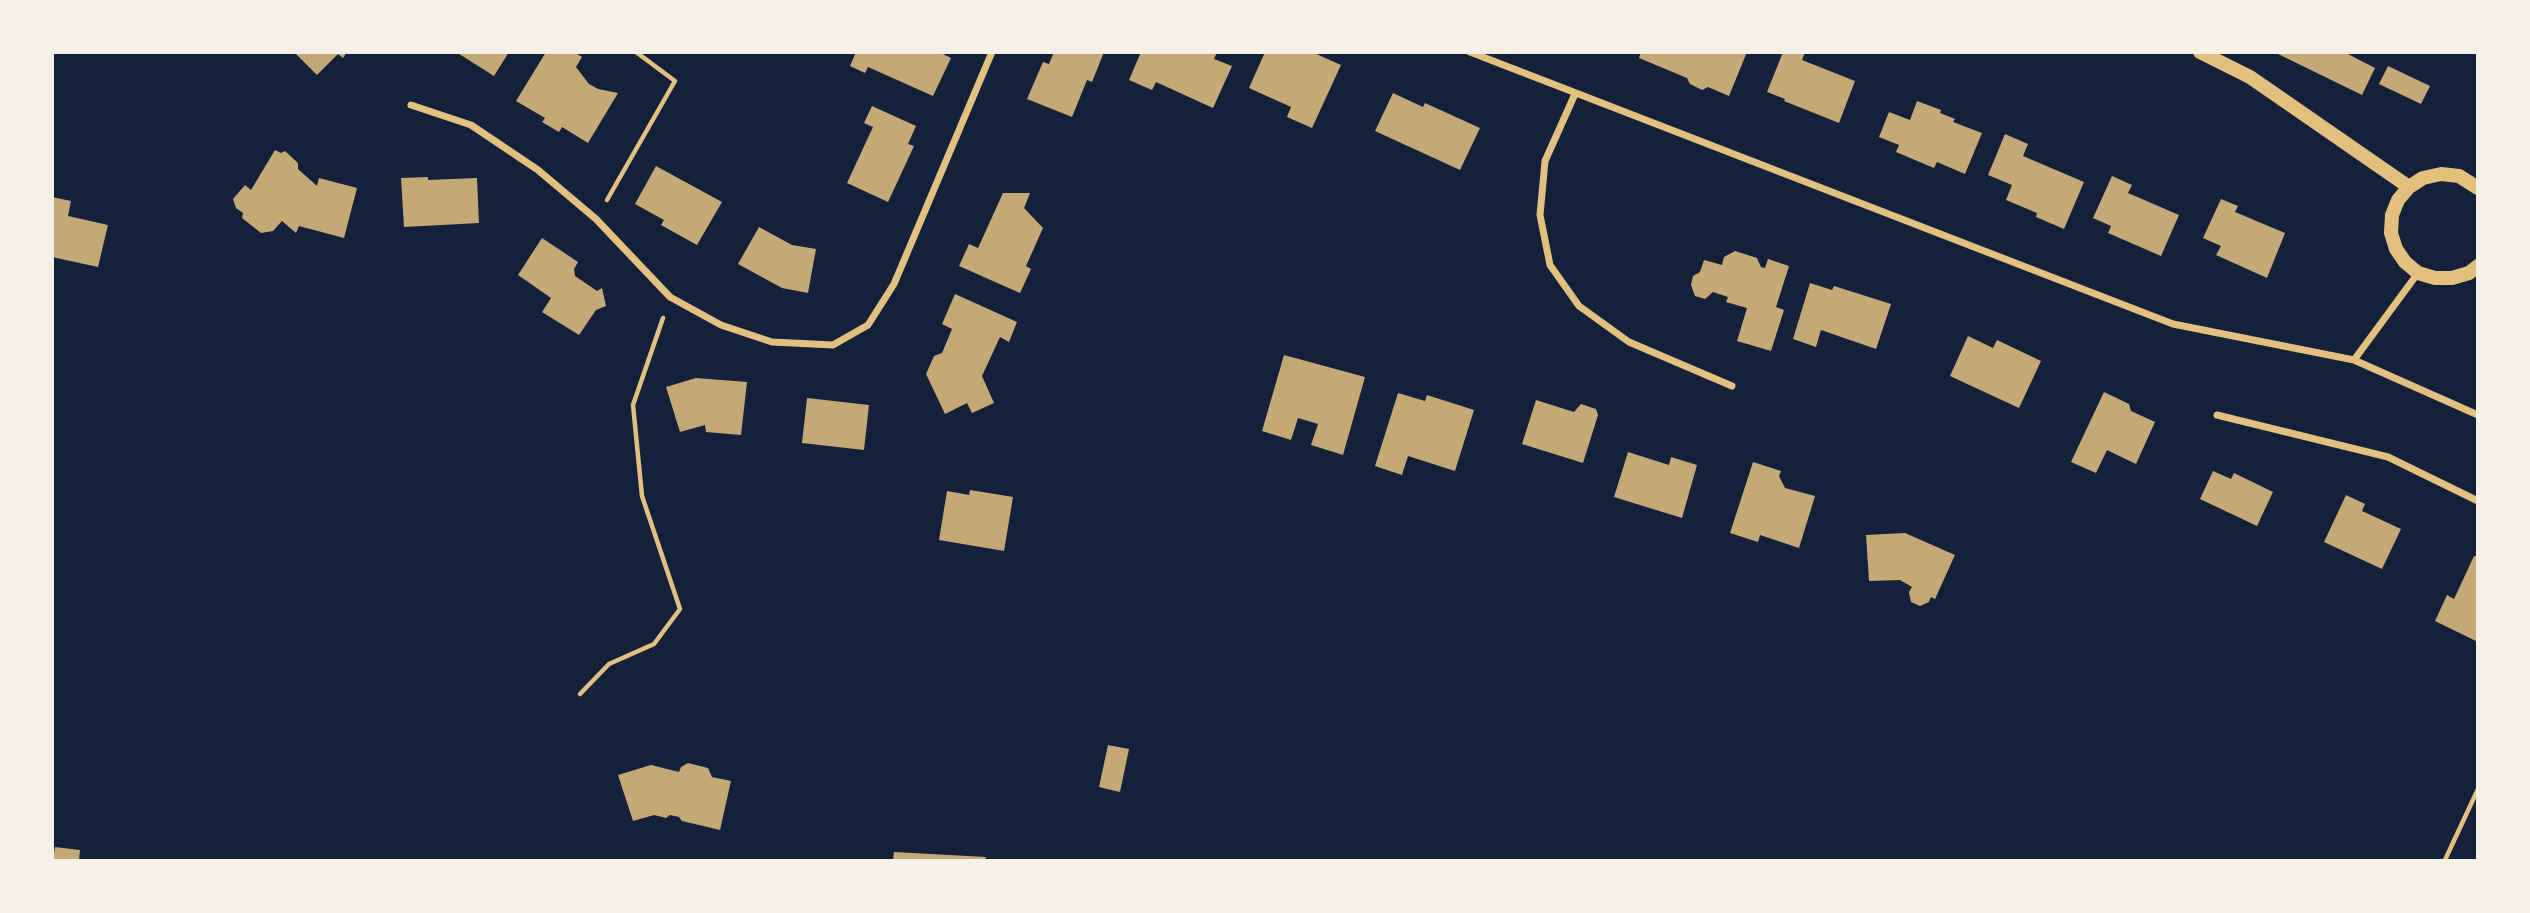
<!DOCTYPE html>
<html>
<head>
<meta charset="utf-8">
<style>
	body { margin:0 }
	#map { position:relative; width:2530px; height:913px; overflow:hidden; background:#14213d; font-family:"Open Sans",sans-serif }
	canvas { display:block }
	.frame { position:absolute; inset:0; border:54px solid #f6f1e7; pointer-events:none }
</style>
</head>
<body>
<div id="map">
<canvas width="2530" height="913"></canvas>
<div class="frame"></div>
</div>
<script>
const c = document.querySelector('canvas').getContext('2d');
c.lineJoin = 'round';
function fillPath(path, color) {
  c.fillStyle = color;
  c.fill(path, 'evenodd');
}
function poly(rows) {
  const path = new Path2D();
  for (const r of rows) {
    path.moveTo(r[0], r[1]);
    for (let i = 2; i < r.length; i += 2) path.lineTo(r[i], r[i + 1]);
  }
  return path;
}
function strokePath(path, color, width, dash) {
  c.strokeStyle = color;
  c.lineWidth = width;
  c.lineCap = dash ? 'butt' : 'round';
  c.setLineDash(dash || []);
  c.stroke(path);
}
const building = poly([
	[294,52,347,52,343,58,338,54,317,75],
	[456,52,509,52,494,76],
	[546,52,574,52,582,57,576,67,589,84,598,89,618,93,588,143,562,127,559,132,542,122,545,118,516,101],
	[856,52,939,52,951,58,933,96,868,67,865,73,850,66],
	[1054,52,1104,52,1092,82,1087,80,1072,117,1027,99,1043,62,1049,64],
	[1141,52,1217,52,1214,59,1232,66,1213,108,1156,82,1152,90,1129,80],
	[1265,52,1312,52,1341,65,1312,128,1287,117,1291,107,1249,88],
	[1641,52,1747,52,1729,96,1708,87,1702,90,1690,84,1687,78,1639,58],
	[1783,52,1805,52,1802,60,1855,81,1839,123,1784,101,1785,99,1767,92],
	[2274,52,2344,52,2375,68,2362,95],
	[2388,66,2430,86,2421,104,2379,84],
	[1393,93,1423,107,1425,103,1480,128,1460,170,1375,131],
	[1917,101,1941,110,1940,113,1955,119,1953,122,1982,133,1965,174,1937,162,1934,168,1896,152,1899,145,1879,137,1889,112,1910,120],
	[872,106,916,126,908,144,914,146,888,202,847,183,873,127,864,123],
	[2005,134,2028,144,2023,156,2084,182,2064,229,2036,217,2037,213,2006,200,2012,185,1988,175],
	[275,150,281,153,285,151,298,163,298,169,317,186,319,178,357,188,344,238,299,226,296,233,282,221,273,231,261,233,242,218,243,213,236,208,233,199,245,185,251,190],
	[656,166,722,202,697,245,661,225,664,220,635,204],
	[2112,176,2132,185,2128,193,2179,215,2161,256,2108,233,2111,226,2093,218],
	[428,177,428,180,477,178,479,223,404,227,401,178],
	[1003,193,1030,193,1024,208,1043,228,1026,266,1031,269,1020,293,959,266,969,244,978,248],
	[52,197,71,201,68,216,108,225,98,267,52,257],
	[2221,199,2238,206,2235,212,2285,233,2267,278,2216,255,2221,246,2203,238],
	[759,227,792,245,816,249,808,293,782,288,738,264],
	[542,238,578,262,574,269,575,276,597,291,602,288,606,306,596,310,579,335,542,312,551,298,518,275],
	[1735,251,1757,258,1761,267,1765,268,1768,259,1789,266,1776,307,1784,310,1771,351,1737,341,1747,308,1726,302,1728,297,1713,292,1705,299,1695,296,1691,285,1693,276,1700,272,1704,260,1722,265,1724,257],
	[1810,283,1832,290,1834,286,1891,304,1876,349,1821,330,1816,347,1793,339],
	[955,294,1017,322,1009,342,1000,337,982,376,994,403,972,413,967,403,945,414,926,374,934,356,942,353,952,329,942,324],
	[1968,336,1993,348,1997,340,2041,361,2019,408,1950,376],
	[1284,355,1365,377,1343,455,1311,445,1318,424,1298,418,1291,440,1262,431],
	[696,378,747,382,741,435,706,432,705,425,680,432,666,387],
	[2104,392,2129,404,2131,411,2155,422,2136,464,2107,450,2096,473,2071,462],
	[1398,393,1425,401,1427,395,1474,410,1455,471,1408,456,1402,475,1375,466],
	[807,398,869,405,864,450,802,443],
	[1536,400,1574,412,1581,404,1596,409,1598,415,1583,463,1522,444],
	[1628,452,1669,465,1671,457,1697,465,1682,518,1614,497],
	[1753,462,1781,471,1779,476,1785,488,1815,496,1799,548,1760,535,1758,542,1730,533],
	[2213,471,2231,479,2234,473,2273,492,2257,526,2200,499],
	[970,490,1013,497,1004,551,939,540,947,491,969,495],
	[2346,495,2365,504,2362,511,2401,529,2382,569,2324,542],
	[1905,533,1955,555,1935,599,1931,597,1929,602,1920,606,1911,602,1909,592,1912,587,1900,580,1869,581,1866,535],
	[2474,556,2478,557,2478,642,2435,621,2447,595,2454,599],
	[1108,745,1129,749,1120,792,1099,787],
	[688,763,708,768,712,777,731,781,720,830,682,821,679,817,670,815,666,818,654,815,633,821,618,775,651,765,679,772,681,767],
	[55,847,80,850,79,860,53,860],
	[894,852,986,857,985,860,893,860]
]);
const path = poly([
	[607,200,675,81,636,52],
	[580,694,609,664,654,644,680,609,642,496,633,405,663,318],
	[2445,860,2478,789]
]);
const minor = poly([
	[1470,52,2173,324,2354,360,2418,273],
	[1575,94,1545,161,1540,215,1550,265,1579,306,1629,342,1732,386],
	[411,105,471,125,538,170,596,219,670,297,721,325,772,342,833,345,868,325,894,284,992,52],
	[2354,360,2478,415],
	[2217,415,2388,457,2478,501]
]);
const secondary = poly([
	[2200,52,2250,77,2409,187],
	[2478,188,2459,176,2441,174,2423,178,2409,187,2398,200,2392,215,2391,233,2396,249,2405,262,2418,273,2435,278,2452,278,2469,273,2478,266]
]);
fillPath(building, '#c6a872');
strokePath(path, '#e5c07b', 4.5);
strokePath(minor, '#e5c07b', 7);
strokePath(secondary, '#e5c07b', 14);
</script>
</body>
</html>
